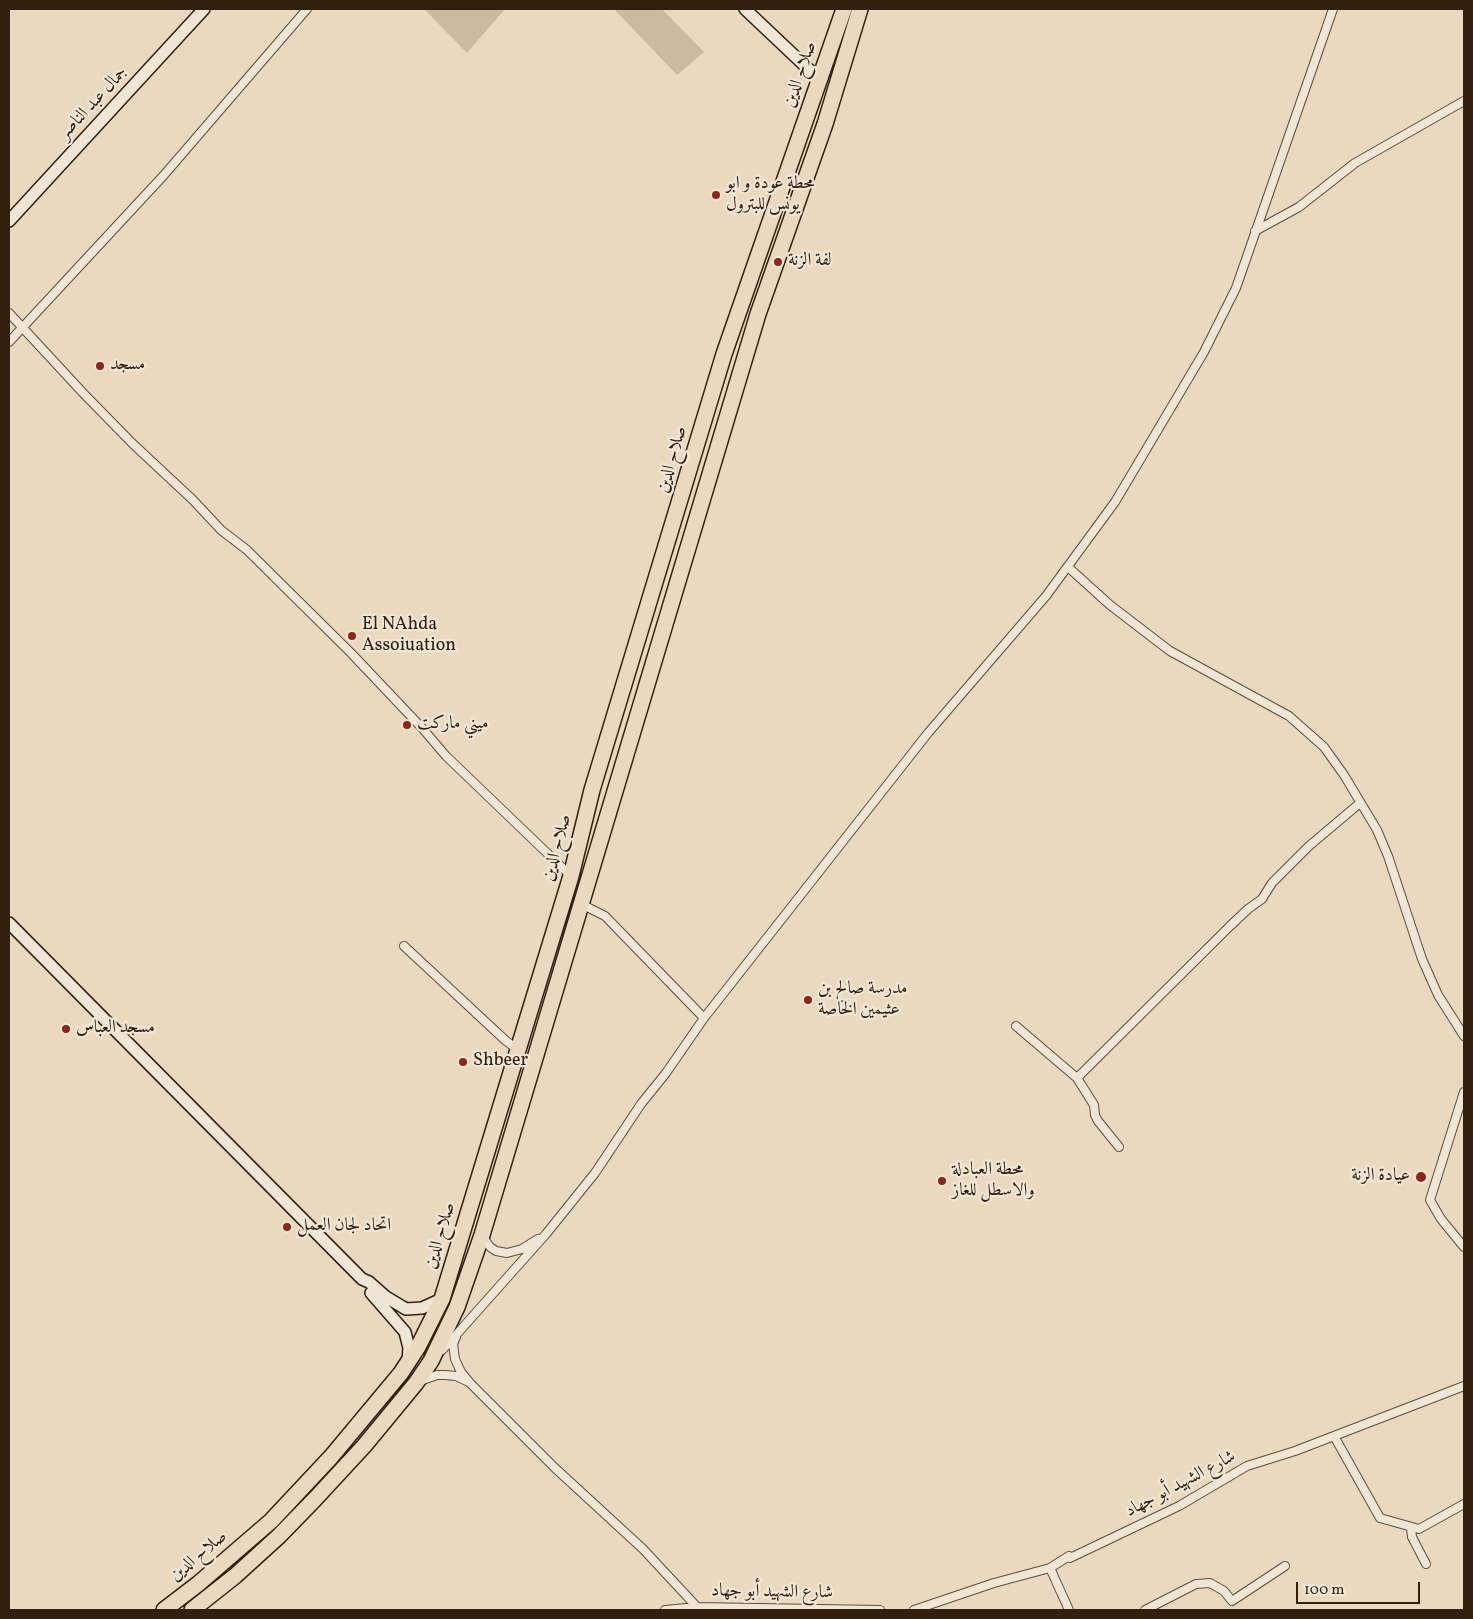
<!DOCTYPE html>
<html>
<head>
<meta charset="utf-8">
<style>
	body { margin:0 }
	#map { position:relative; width:1473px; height:1619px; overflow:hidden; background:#ead9be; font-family:Vollkorn,serif }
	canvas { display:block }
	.frame { position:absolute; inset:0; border:10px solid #30200d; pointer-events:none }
	.scale { position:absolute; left:1296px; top:1582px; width:124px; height:22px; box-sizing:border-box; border:2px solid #30200d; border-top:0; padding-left:6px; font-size:15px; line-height:18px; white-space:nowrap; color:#30200d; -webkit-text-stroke:4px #f1e6d5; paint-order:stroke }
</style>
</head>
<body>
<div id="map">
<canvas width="1473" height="1619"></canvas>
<div class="frame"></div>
<div class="scale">100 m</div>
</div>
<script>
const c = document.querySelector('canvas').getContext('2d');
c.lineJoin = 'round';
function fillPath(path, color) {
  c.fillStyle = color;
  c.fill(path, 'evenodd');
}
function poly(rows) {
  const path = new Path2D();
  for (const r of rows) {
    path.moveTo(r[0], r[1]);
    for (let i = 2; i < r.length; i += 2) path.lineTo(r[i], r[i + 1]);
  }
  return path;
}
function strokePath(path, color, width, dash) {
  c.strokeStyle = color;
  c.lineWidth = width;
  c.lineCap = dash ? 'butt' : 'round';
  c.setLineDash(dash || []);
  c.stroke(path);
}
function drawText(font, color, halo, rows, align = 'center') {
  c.font = font + ' Vollkorn,Amiri,serif';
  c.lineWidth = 4.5;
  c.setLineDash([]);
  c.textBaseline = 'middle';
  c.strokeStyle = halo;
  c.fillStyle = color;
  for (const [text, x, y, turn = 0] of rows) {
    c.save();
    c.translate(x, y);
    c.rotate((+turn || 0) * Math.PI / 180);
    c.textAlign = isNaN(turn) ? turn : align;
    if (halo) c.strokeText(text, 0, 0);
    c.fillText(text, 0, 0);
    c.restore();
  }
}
const green = poly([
	[428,9,505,9,467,53,426,11],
	[614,9,662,9,704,52,677,75]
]);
const street = poly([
	[1255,231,1299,207,1355,163,1464,101],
	[9,313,84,394,133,444,193,500,221,530,247,550,351,653,423,729,446,756,571,876],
	[9,342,164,175,307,9],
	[1068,567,1110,605,1170,651,1289,716,1324,747,1344,775,1377,830,1388,856,1422,959,1438,995,1464,1036],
	[581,904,605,916,704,1018],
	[404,946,505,1040,518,1050],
	[1016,1026,1077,1078,1094,1105,1095,1115,1098,1121,1119,1147],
	[1077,1078,1229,927,1248,909,1262,899,1272,883,1309,846,1360,803],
	[1464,1092,1430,1200,1441,1219,1464,1247],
	[483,1237,490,1247,496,1251,507,1253,522,1249,538,1239],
	[456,1337,453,1344,455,1359,461,1372,470,1383,555,1468,643,1549,697,1607],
	[442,1350,456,1335,546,1234,595,1173,641,1104,666,1073,704,1018,928,733,1046,596,1115,502,1204,352,1236,288,1333,9],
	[420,1381,437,1375,445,1375,456,1376,469,1382],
	[1334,1436,1380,1518,1419,1529,1464,1504],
	[1411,1527,1412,1537,1426,1564],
	[1050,1568,1069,1610],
	[665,1610,697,1607,880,1610],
	[914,1610,994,1583,1050,1568,1069,1556,1070,1558,1179,1506,1247,1466,1295,1451,1464,1386],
	[1145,1610,1196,1584,1210,1583,1224,1591,1232,1601,1285,1566]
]);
const secondary = poly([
	[745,9,819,79],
	[9,221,204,9],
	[9,923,362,1279,369,1282,386,1297,406,1309,422,1308,442,1299],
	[371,1293,405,1332,409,1348,408,1361]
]);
const highway = poly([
	[164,1610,198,1584,271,1521,331,1457,401,1373,418,1347,442,1299,571,876,592,790,724,354,844,9],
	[192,1610,235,1576,279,1536,315,1499,364,1446,416,1383,431,1361,457,1307,482,1235,758,314,825,124,860,9]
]);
const markers = [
	[716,195,5,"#8f2418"],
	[778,262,5,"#8f2418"],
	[100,366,5,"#8f2418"],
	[352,636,5,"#8f2418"],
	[407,725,5,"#8f2418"],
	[808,1000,5,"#8f2418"],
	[66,1029,5,"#8f2418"],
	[463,1062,5,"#8f2418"],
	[1421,1177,6,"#8f2418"],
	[942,1181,5,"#8f2418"],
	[287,1227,5,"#8f2418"]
];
const streetNames = [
	["صلاح الدين",801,75,-71],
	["جمال عبد الناصر",94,104,-47],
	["صلاح الدين",673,460,-74],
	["صلاح الدين",558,848,-75],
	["صلاح الدين",441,1236,-73],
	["شارع الشهيد أبو جهاد",1181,1485,-28],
	["صلاح الدين",199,1557,-40],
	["شارع الشهيد أبو جهاد",772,1593,1]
];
const poiNames = [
	["محطة عودة و ابو",726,185],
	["يونس للبترول",726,206],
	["لفة الزنة",788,262],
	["مسجد",110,366],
	["El NAhda",362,626],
	["Assoiuation",362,647],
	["ميني ماركت",417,725],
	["مدرسة صالح بن",818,990],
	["عثيمين الخاصة",818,1011],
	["مسجد العباس",76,1029],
	["Shbeer",473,1062],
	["محطة العبادلة",952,1171],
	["والاسطل للغاز",952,1192],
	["عيادة الزنة",1410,1177,"right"],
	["اتحاد لجان العمل",297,1227]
];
fillPath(green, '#cabaa0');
strokePath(street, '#5e4e39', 10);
strokePath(secondary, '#30200d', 14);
strokePath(highway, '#30200d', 18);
strokePath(street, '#f1e6d5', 8);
strokePath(secondary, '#f1e6d5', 11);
strokePath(highway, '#ead9be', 15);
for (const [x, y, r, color] of markers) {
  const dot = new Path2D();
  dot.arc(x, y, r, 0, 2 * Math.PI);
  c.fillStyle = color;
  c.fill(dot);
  strokePath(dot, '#f1e6d5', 2);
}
drawText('18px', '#30200d', '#f1e6d5', streetNames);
drawText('18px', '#30200d', '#f1e6d5', poiNames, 'left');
</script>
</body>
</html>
